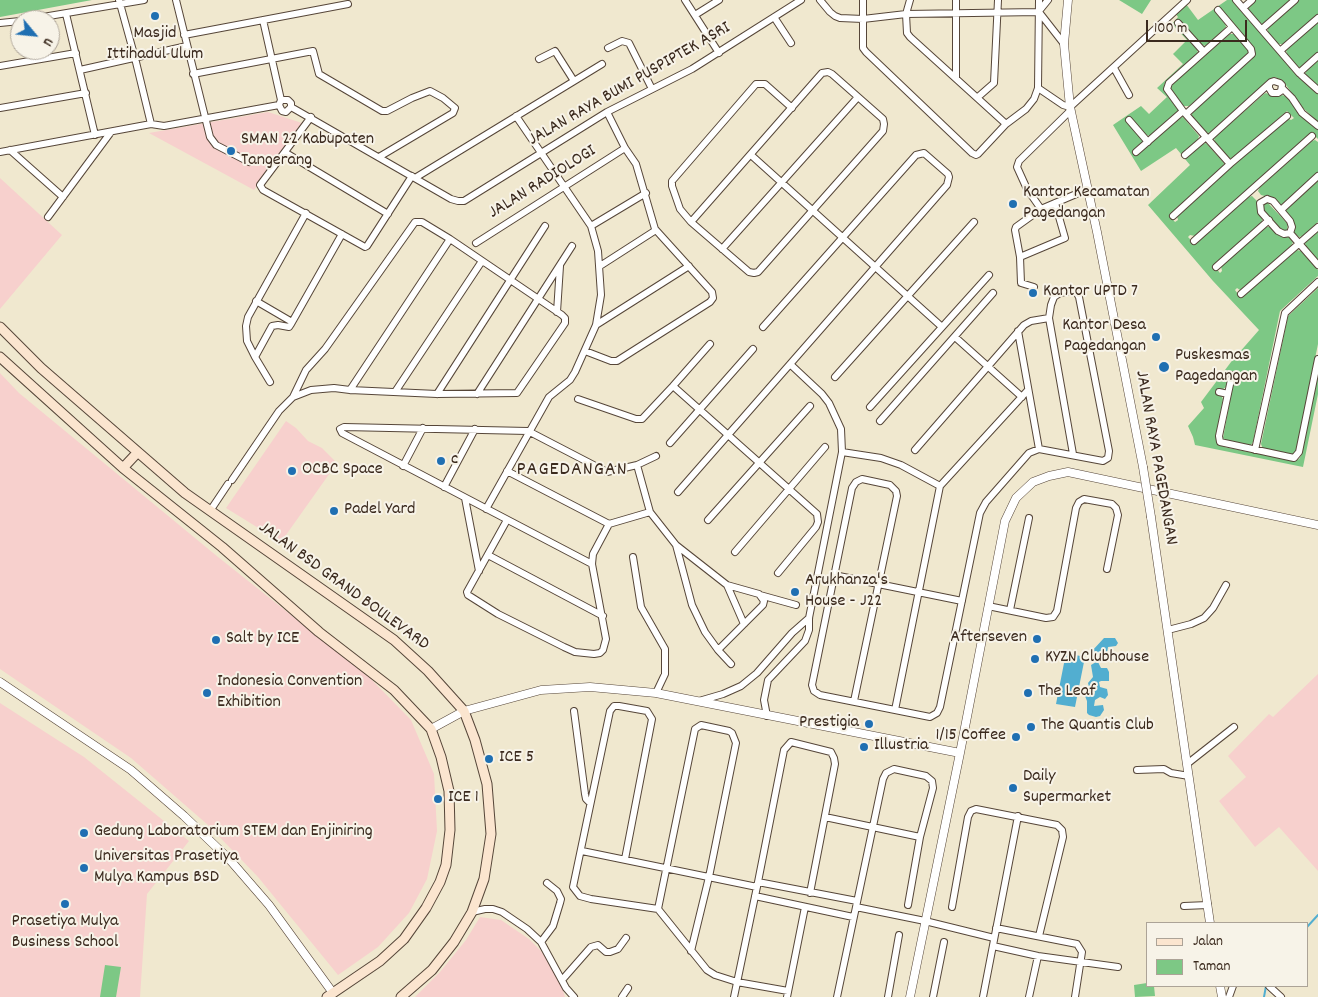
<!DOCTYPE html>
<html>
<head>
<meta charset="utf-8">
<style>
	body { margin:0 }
	#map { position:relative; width:1318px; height:997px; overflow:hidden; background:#f0e8cf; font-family:Dekko,sans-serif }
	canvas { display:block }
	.legend { position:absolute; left:1146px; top:922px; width:162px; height:65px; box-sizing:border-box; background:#f7f3e8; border:1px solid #aca397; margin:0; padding:6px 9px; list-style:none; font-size:15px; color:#3b2a1e }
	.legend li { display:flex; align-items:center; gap:10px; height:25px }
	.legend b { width:25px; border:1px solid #aca397 }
	.north { position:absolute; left:10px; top:10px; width:50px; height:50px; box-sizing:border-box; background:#f7f3e8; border:1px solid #aca397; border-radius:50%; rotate:118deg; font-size:14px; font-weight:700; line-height:20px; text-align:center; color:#3b2a1e }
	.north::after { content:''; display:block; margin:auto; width:18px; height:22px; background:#1f6fb2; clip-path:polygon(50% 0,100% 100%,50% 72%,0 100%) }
	.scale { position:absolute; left:1146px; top:20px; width:101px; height:22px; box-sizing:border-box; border:2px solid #3b2a1e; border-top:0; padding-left:6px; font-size:15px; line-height:18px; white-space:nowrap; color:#3b2a1e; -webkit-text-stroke:4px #f7f3e8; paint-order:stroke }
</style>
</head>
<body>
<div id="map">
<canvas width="1318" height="997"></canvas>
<ul class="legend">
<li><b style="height:6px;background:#fbe5cf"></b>Jalan</li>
<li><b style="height:14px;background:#7dc885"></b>Taman</li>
</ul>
<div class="north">U</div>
<div class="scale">100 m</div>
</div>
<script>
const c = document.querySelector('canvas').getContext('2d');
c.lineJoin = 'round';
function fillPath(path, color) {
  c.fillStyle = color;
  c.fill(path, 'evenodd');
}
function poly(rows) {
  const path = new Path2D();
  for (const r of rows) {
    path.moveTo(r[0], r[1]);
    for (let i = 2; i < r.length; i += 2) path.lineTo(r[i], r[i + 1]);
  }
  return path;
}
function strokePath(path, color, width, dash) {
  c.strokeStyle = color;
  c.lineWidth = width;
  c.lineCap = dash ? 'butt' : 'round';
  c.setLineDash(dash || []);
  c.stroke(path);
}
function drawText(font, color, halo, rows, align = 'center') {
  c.font = font + ' Dekko,sans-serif';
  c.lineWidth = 4;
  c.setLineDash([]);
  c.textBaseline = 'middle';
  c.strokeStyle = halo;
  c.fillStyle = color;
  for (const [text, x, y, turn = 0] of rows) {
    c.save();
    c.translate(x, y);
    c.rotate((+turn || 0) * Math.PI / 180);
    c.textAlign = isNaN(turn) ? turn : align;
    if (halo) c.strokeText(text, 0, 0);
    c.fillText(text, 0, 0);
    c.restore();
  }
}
const built = poly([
	[268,112,302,123,254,190,149,133],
	[0,178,62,235,0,309],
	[0,373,19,393,218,557,368,676,411,720,434,774,437,831,427,879,409,913,378,947,338,975,258,877,208,825,131,758,0,669],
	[286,421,296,428,308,441,322,448,337,463,281,542,226,508],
	[1318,674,1318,871,1279,827,1255,847,1219,801,1246,777,1228,756,1269,714,1273,717],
	[0,703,84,757,189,841,147,894,140,997,0,997],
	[480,917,501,920,529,939,541,951,559,978,565,997,415,997,440,972,466,940]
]);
const green = poly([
	[0,0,92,0,0,17],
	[1119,0,1151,0,1142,14],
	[1227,0,1232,0,1300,77,1318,94,1318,122,1303,108,1283,81,1275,77,1271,79,1212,132,1208,133,1205,131,1192,117,1192,112,1252,59,1255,53,1253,47,1219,8,1215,11,1225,23,1226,27,1206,46,1202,45,1179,20,1175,23,1197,49,1198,53,1164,85,1165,91,1178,107,1178,112,1150,136,1146,135,1142,144,1134,151,1137,155,1179,118,1183,117,1199,136,1198,139,1183,153,1187,157,1202,144,1206,143,1224,163,1223,168,1169,215,1175,222,1178,220,1177,216,1287,118,1291,120,1294,118,1287,111,1233,158,1228,158,1215,142,1214,138,1264,94,1266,93,1275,97,1282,95,1287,97,1318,129,1318,139,1312,133,1195,236,1190,235,1188,237,1195,244,1249,197,1252,196,1257,201,1257,208,1262,218,1262,222,1214,266,1220,273,1222,271,1221,266,1266,227,1271,227,1280,236,1289,237,1293,242,1291,246,1243,288,1240,290,1237,288,1235,290,1241,298,1297,250,1301,251,1318,270,1318,276,1280,311,1253,442,1251,445,1247,446,1224,440,1223,438,1235,374,1229,373,1226,387,1223,389,1218,389,1223,399,1216,436,1219,444,1224,447,1294,461,1299,459,1302,454,1318,376,1318,394,1303,467,1195,445,1193,437,1188,426,1204,408,1201,402,1231,362,1259,330,1213,281,1148,205,1190,165,1176,148,1141,171,1113,125,1141,106,1149,114,1167,97,1157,88,1183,64,1173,54,1187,40,1172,24,1178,17,1175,13,1186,4,1198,20],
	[1256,0,1291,0,1263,24,1259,23,1248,10,1249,6],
	[1299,0,1318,0,1318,14,1283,44,1278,44,1268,33,1268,28],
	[1318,21,1318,53,1302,67,1298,67,1287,54,1286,50],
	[1230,34,1235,34,1250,52,1248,55,1189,106,1184,106,1170,90,1170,86],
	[1318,60,1318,86,1305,74,1307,70],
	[1315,140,1318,142,1318,173,1281,205,1269,197,1261,195,1258,191,1260,187,1312,141],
	[1318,181,1318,222,1303,236,1299,237,1294,233,1286,210],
	[1267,202,1288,224,1287,230,1281,230,1263,209,1263,204],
	[1318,231,1318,260,1306,247,1305,243],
	[1318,288,1318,344,1296,452,1291,455,1263,449,1261,444,1288,316],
	[105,965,121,967,116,997,100,997],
	[1147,983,1147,986,1154,986,1155,996,1135,997,1134,985]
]);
const water = poly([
	[1104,638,1115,638,1118,643,1116,646,1108,647,1107,653,1104,657,1095,658,1092,651],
	[1066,653,1085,657,1075,707,1056,704],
	[1096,662,1098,662,1101,668,1107,668,1109,672,1109,681,1101,681,1099,682,1100,687,1107,689,1108,695,1105,699,1100,697,1095,700,1094,706,1103,705,1104,710,1100,716,1096,717,1089,715,1087,713,1087,701,1085,696,1087,692,1093,695,1095,693,1094,687,1089,687,1088,683,1093,677,1091,665]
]);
const stream = poly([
	[1307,927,1318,915],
	[1264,997,1266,986]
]);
const minor = poly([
	[119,0,135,58,151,124],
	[176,0,210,137,216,145,249,162],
	[685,0,719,53],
	[820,0,830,12,835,16,840,18,863,19,906,14,1039,12],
	[863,0,863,48,866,52,972,153,976,155,978,154,1006,124],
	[910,0,906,14,907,33,910,37,1006,124,1026,109,1034,99,1038,88,1039,0],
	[1236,0,1299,73,1318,90],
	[1243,8,1252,0],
	[1039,11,1048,0],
	[1039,12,1064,44],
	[66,14,95,135],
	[695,15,719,0],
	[774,17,791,43],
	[25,20,144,0],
	[263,20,281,100],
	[0,23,20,21],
	[1178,23,1204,52],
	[1262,29,1295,0],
	[184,35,348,4],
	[608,48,622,41,629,43,652,89],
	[1280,51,1318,18],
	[539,59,555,51,574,81],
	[0,66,76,53],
	[1114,68,1129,95],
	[80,70,187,46],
	[1299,73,1318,56],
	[193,74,313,51,319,74,382,111,387,111,412,98,430,91,443,98,455,108,453,113,379,157],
	[956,78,956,0],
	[1038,88,1063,105,1070,107,1187,0],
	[1282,88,1292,98,1302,113,1318,126],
	[978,97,994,83,998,0],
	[291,107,451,199,458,201,464,201,607,112,692,69,801,0],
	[0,108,86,93],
	[1071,110,1019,161,1017,167,1027,189,1041,209,1088,189],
	[1186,114,1252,54,1251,49,1218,10],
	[311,117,260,185,263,190,365,247,367,246,412,176],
	[1129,120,1148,142],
	[1208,139,1271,82,1274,81,1280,83,1282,85,1281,91,1278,93,1272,93,1269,88,1269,85],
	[10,150,63,197],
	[0,152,151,124,164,126,279,105,281,100,288,100,291,103,291,107,286,112,282,111,279,105],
	[1136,152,1183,111],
	[286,153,388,214],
	[751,155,942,327],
	[1185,155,1206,137],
	[1230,164,1183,111,1167,89,1169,83,1232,27],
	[415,178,602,64],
	[1267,199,1273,201,1290,221,1292,227,1290,233,1284,234,1278,231,1261,212,1260,203,1267,199],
	[1281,210,1318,176],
	[306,213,248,317,246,326,247,341,255,357,272,326,278,325,289,327,291,324,342,234],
	[1173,216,1230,164,1287,116],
	[48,217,111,132],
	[691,222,822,73,828,72,832,74,883,119,884,124,883,131,758,272,754,273,749,272,691,222,680,209,672,186,672,181,756,84,765,84,792,108],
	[591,226,646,193],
	[1290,233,1318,265],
	[1194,241,1312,136],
	[476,243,625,148],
	[722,249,858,97],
	[1020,257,1015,230,1016,227,1041,209],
	[600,266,656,230],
	[1216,267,1269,220],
	[1034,287,1021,283,1020,257,1065,238,1055,203],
	[1241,294,1318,227],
	[256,301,292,322],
	[557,312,560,266],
	[596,325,689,266],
	[1018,331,1039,449],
	[955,337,1022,397],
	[585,351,611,361,617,361,710,302,713,298,712,292,655,229,636,164,625,148,607,112],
	[255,357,270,382],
	[1232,375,1219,436,1220,442,1294,458,1299,452,1318,359],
	[835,377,974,222],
	[673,386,817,514,818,522,816,527,778,573],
	[350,390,450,239],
	[395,392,482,261],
	[1219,392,1228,394],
	[437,394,545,226],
	[477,394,572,246],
	[578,399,636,419,642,419,673,386,710,344],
	[870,407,989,275],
	[880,421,993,293],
	[670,443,753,349],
	[915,450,1024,325,1031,321,1049,318],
	[1255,450,1285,313,1318,282],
	[842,452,881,458,901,465,940,486],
	[637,465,650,512,676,545,727,585],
	[403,466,423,428],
	[507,471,609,524],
	[232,480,279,411,293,397,311,390,334,388,350,390,437,394,517,393,565,323,565,318,562,315,450,239,422,222,415,222,325,349,306,370,293,397],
	[444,487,475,429],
	[678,492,947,185,949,177,948,174,924,153,916,155,763,327],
	[465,498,479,571],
	[486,509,549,397,570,380,575,372,596,325,601,295,598,251,591,226,516,116],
	[210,511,228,484],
	[507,520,467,592,468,595,498,614,564,647,575,652,594,654,600,653,603,650,606,639,592,564,593,554,609,524,650,512],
	[708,520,810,406],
	[676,545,692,605,705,632,718,650,731,664],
	[735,552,825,447],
	[488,555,603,616],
	[633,557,641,607,665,649,665,674,656,693],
	[592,564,342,433,340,429,344,427,528,431,607,472,637,465,656,456],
	[834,575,962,601],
	[760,595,796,605],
	[988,606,1046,618,1053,617,1057,611,1076,508,1079,502,1084,499,1112,504,1116,508,1118,515,1107,569],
	[1010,610,1029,518],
	[1168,630,1191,624,1204,618,1213,608,1226,585],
	[718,650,763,605,764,601,759,594,727,585,744,624],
	[699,701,723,694,741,686,757,673,792,633,809,618],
	[854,701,897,496,896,491,890,485,862,479,856,482,852,488,812,685,814,691,820,695,930,717,937,713,940,707,980,513,986,502,1029,453,1039,449,1103,461,1108,458,1109,451,1079,297,1076,292,1071,291,1060,293,1054,297,1051,305,1049,318,1073,454],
	[895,710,940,486,1028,390],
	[574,711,585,794,586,799,590,803],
	[767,716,764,700,768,680,805,641,809,630,809,618,842,452,841,429,829,403,822,394,790,364],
	[1187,764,1234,727],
	[1137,770,1164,769,1171,773,1189,776],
	[825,817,920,837],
	[582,851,757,887],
	[625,859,652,719,647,711,619,706,614,706,610,711,573,887,580,896,591,899,658,909,695,729,701,725,729,731,732,733,736,743,709,877,691,951],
	[758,882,857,901],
	[755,896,853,917],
	[1184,906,1208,905],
	[856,907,925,921,994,938],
	[952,907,968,817,971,811,976,809,1057,825,1062,830,1063,837,1039,936],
	[658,909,707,970,715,975,737,982,788,991],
	[472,912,485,909,493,909,502,912,527,929,541,942,566,988,574,997],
	[996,928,1077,944,1082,952,1075,997],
	[541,942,553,926,560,903,561,899,557,891,547,883],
	[993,946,1038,956,1118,967],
	[562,980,591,947,598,945,606,952,610,952,618,949,626,938],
	[1269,986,1281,997],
	[622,997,628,988],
	[734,997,758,882,784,750,791,742,831,752,834,758,835,764,810,893],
	[787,997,805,907],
	[837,997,883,779,886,773,894,769,926,776,932,781,933,788,920,837,908,905],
	[888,997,899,935],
	[933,997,944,942],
	[983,997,1018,816],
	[1029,997,1038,956],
	[1229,997,1233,986]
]);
const tertiary = poly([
	[1068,0,1064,44,1070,107,1097,232,1143,467],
	[1151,517,1210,923],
	[0,682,131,770,184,816,230,860,269,905,333,993],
	[431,729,464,711,541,690,590,687,656,693,960,753],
	[1220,986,1222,997],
	[910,997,960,753,1005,521,1016,498,1033,482,1049,476,1068,472,1318,525]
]);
const secondary = poly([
	[0,327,41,368,185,493,394,640,428,671,464,711,475,740,487,784,491,834,484,879,472,912,454,942,432,970,401,997],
	[0,357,123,468,222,547,319,632,394,690,431,729,441,757,449,791,450,830,446,865,440,882,426,908,404,939,380,961,327,997],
	[123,468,137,453]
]);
const tertiaryBridge = poly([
	[1143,467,1151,517]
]);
const markers = [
	[155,16,5,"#1f6fb2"],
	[231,151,5,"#1f6fb2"],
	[1013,204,5,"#1f6fb2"],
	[1033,293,5,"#1f6fb2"],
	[1156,337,5,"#1f6fb2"],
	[1164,367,6,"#1f6fb2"],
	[441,461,5,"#1f6fb2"],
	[292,471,5,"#1f6fb2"],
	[334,511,5,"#1f6fb2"],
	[795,592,5,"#1f6fb2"],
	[1037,639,5,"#1f6fb2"],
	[216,640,5,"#1f6fb2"],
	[1035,659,5,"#1f6fb2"],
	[207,693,5,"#1f6fb2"],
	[1028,693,5,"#1f6fb2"],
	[869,724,5,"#1f6fb2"],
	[1031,727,5,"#1f6fb2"],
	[1016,737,5,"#1f6fb2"],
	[864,747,5,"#1f6fb2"],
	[489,759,5,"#1f6fb2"],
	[1013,788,5,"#1f6fb2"],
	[438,799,5,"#1f6fb2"],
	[84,833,5,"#1f6fb2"],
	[84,868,5,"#1f6fb2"],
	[65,904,5,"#1f6fb2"]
];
const poiNames = [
	["Masjid",155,35,"center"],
	["Ittihadul Ulum",155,56,"center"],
	["SMAN 22 Kabupaten",241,141],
	["Tangerang",241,162],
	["Kantor Kecamatan",1023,194],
	["Pagedangan",1023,215],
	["Kantor UPTD 7",1043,293],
	["Kantor Desa",1146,327,"right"],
	["Pagedangan",1146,348,"right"],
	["Puskesmas",1175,357],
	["Pagedangan",1175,378],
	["c",451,461],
	["OCBC Space",302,471],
	["Padel Yard",344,511],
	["Arukhanza's",805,582],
	["House - J22",805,603],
	["Afterseven",1027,639,"right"],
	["Salt by ICE",226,640],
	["KYZN Clubhouse",1045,659],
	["Indonesia Convention",217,683],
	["Exhibition",217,704],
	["The Leaf",1038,693],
	["Prestigia",859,724,"right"],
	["The Quantis Club",1041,727],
	["1/15 Coffee",1006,737,"right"],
	["Illustria",874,747],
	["ICE 5",499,759],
	["Daily",1023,778],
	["Supermarket",1023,799],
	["ICE 1",448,799],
	["Gedung Laboratorium STEM dan Enjiniring",94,833],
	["Universitas Prasetiya",94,858],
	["Mulya Kampus BSD",94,879],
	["Prasetiya Mulya",65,923,"center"],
	["Business School",65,944,"center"]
];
const streetNames = [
	["JALAN RAYA BUMI PUSPIPTEK ASRI",630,85,-30],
	["JALAN RADIOLOGI",543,183,-32],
	["JALAN RAYA PAGEDANGAN",1155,458,80],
	["JALAN BSD GRAND BOULEVARD",343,587,36]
];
const quarterNames = [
	["PAGEDANGAN",572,471]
];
fillPath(built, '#f7d0cd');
fillPath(green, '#7dc885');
fillPath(water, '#52aed0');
strokePath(stream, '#52aed0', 2);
strokePath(minor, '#564639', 8);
strokePath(tertiary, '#564639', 9);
strokePath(secondary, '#564639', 11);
strokePath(minor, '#fff', 6);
strokePath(tertiary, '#fff', 8);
strokePath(secondary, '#fbe5cf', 9);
strokePath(tertiaryBridge, '#564639', 9, []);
strokePath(tertiaryBridge, '#fff', 8);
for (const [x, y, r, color] of markers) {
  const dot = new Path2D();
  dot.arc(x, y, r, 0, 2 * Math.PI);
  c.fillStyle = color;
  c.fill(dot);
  strokePath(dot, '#f7f3e8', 2);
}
drawText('18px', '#3b2a1e', '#f7f3e8', poiNames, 'left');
drawText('18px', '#3b2a1e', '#f7f3e8', streetNames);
c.letterSpacing = '1px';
drawText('20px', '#3b2a1e', '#f7f3e8', quarterNames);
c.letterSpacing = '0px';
</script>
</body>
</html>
